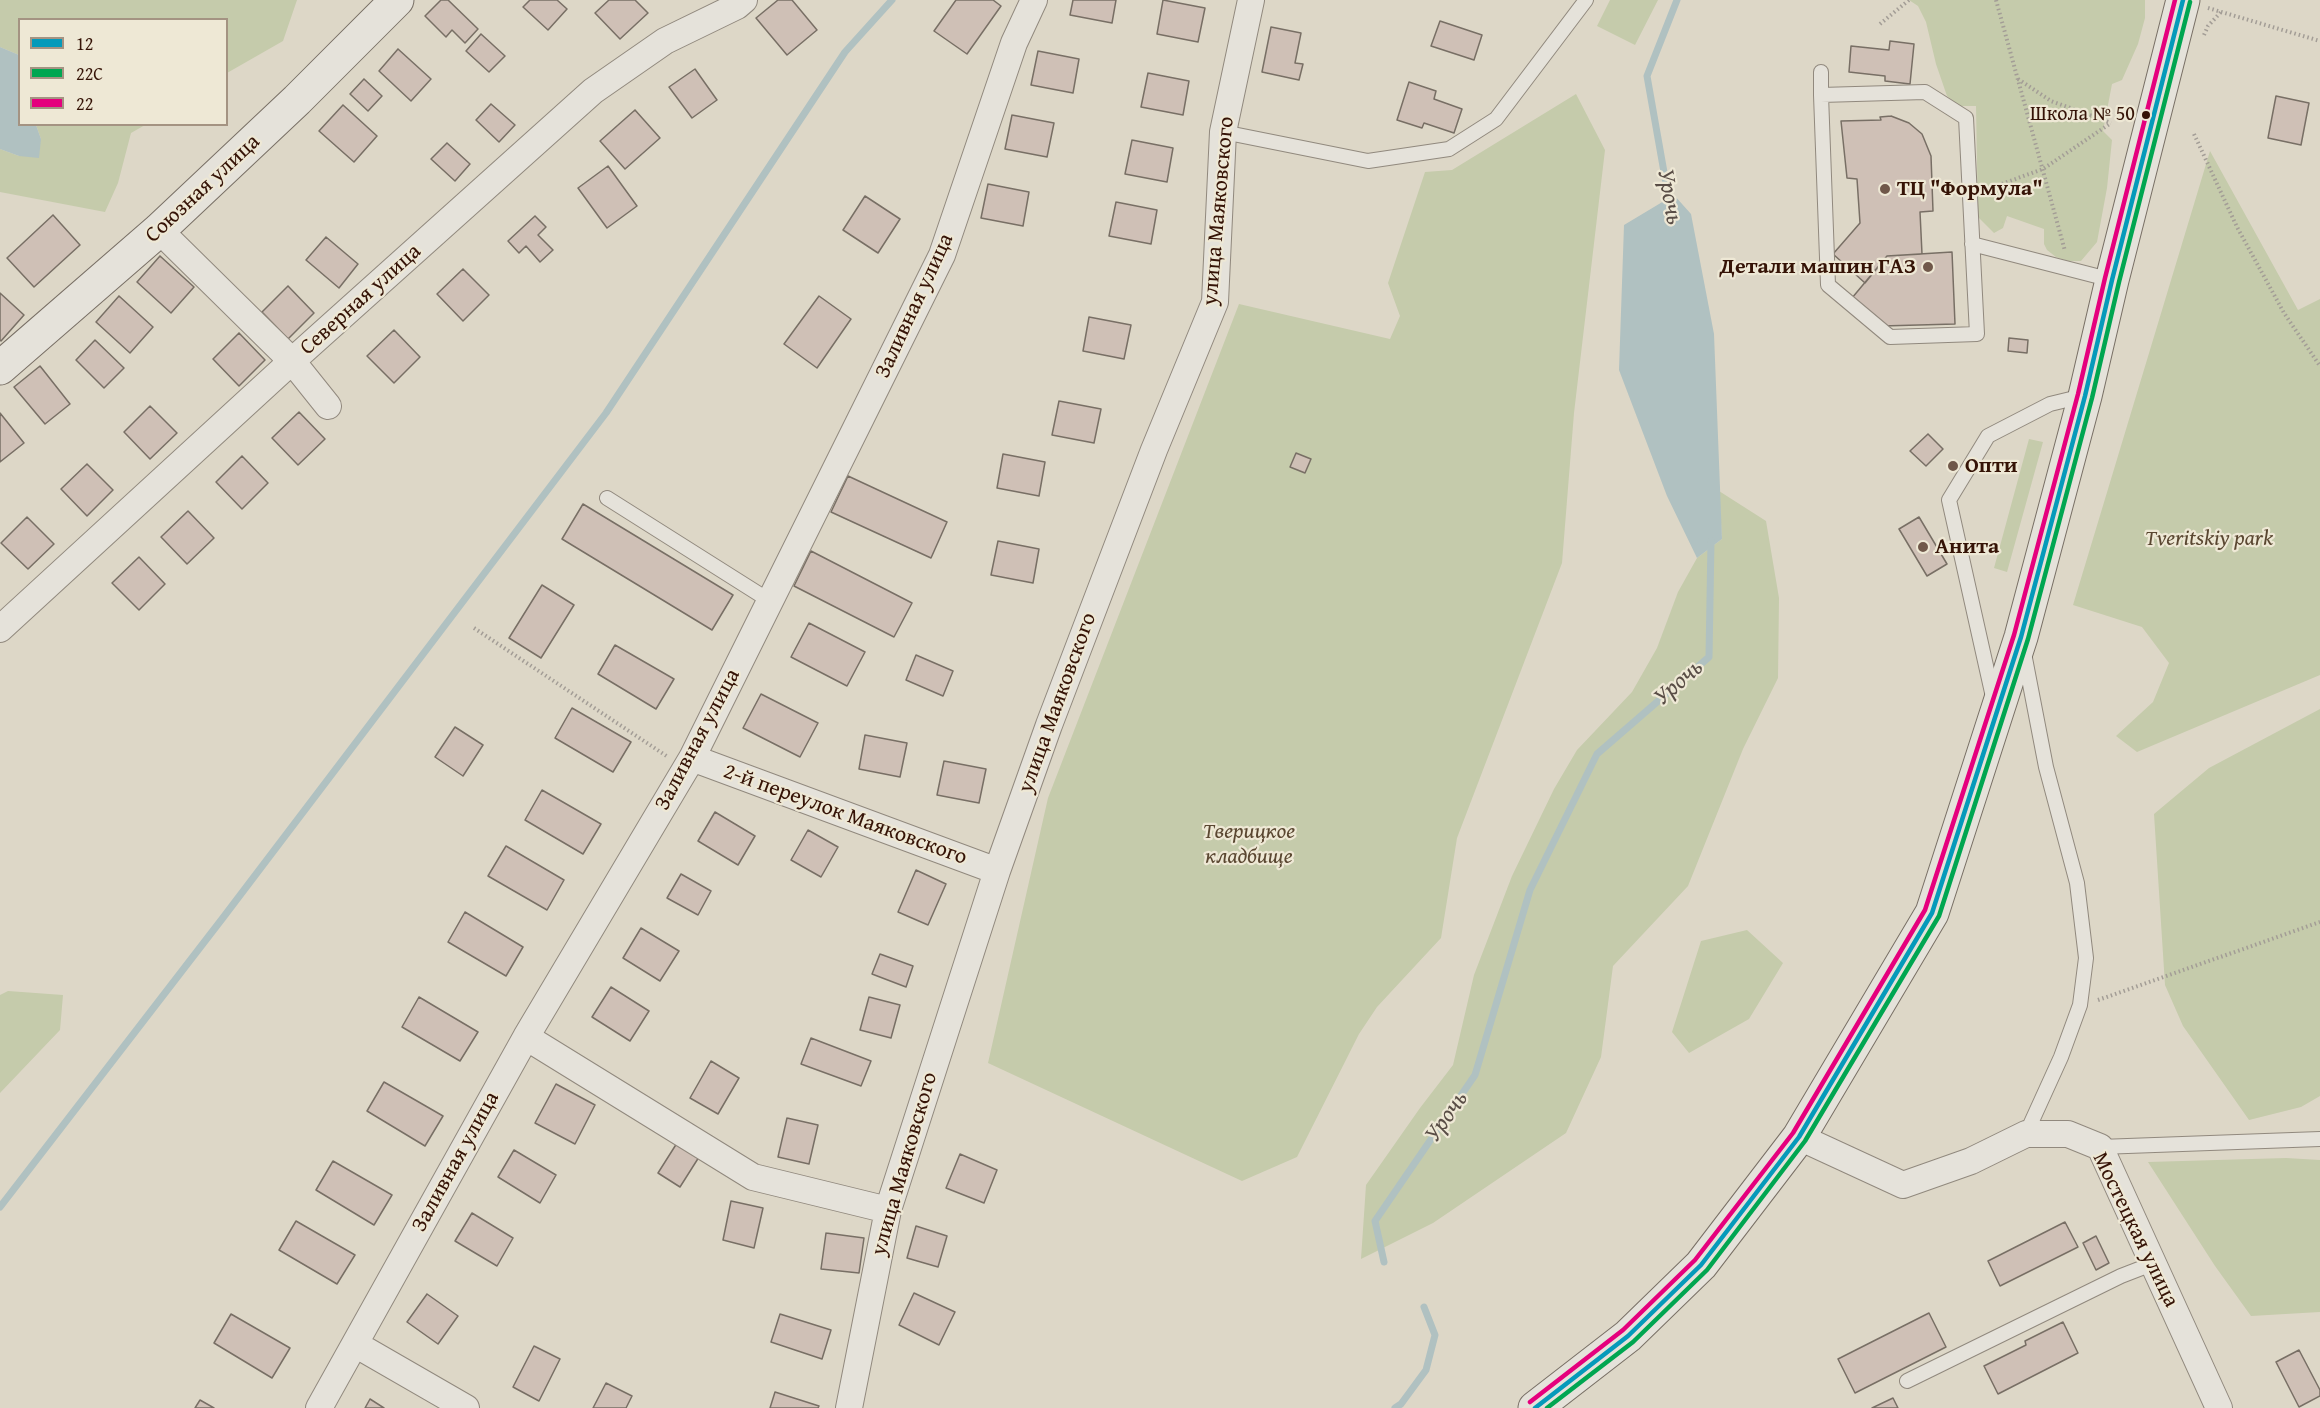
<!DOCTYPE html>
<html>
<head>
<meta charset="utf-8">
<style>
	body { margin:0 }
	#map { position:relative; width:2320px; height:1408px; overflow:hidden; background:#ddd7c7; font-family:"Gentium Book Plus",serif }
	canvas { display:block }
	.legend { position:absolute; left:18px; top:18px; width:210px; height:108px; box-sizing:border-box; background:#eee8d5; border:2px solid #a49382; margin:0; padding:8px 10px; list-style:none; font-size:18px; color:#351306 }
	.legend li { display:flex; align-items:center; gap:12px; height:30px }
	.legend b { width:30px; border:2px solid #a49382 }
</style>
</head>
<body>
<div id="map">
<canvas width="2320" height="1408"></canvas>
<ul class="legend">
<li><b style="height:8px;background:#059aba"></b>12</li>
<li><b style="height:8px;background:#00a651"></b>22С</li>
<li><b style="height:8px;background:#e5007d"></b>22</li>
</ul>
</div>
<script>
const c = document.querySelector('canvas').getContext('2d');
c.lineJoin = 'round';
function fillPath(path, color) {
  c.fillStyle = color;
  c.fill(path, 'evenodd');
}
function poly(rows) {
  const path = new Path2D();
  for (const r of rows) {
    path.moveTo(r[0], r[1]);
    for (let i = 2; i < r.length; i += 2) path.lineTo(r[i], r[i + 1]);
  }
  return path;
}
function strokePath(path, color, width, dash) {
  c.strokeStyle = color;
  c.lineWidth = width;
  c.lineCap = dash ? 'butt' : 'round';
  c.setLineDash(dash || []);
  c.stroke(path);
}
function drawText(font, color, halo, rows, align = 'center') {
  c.font = font + ' "Gentium Book Plus",serif';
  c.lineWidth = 4.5;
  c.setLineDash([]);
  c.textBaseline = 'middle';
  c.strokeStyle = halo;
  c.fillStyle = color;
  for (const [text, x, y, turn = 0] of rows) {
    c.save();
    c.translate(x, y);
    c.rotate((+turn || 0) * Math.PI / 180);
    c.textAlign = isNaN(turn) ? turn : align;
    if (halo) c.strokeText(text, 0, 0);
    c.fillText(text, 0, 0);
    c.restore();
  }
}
const green = poly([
	[0,0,297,0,283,41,227,73,226,20,20,20,19,55,0,47],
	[1610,0,1658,0,1635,45,1597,26],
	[1909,0,2145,0,2145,18,2138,44,2122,80,2112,84,2103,131,2112,140,2107,188,2097,242,2081,261,2068,261,2056,257,2047,250,2044,244,2044,229,2007,216,2003,228,1994,233,1978,217,1976,106,1959,106,1947,96,1936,64,1926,22,1918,6],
	[1576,94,1605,150,1574,413,1562,563,1457,838,1441,938,1377,1007,1359,1034,1297,1157,1242,1181,988,1063,1048,798,1239,304,1390,339,1400,316,1388,283,1425,172,1452,170],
	[36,125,145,125,131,133,118,183,105,212,0,192,0,149,19,156,41,139],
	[2210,151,2298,310,2320,299,2320,675,2137,752,2116,736,2153,702,2169,663,2142,627,2073,605],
	[2029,439,2043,442,2007,572,1994,568],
	[1719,491,1766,521,1779,598,1778,678,1743,749,1688,886,1613,966,1601,1057,1566,1133,1433,1223,1361,1259,1366,1185,1420,1108,1453,1065,1474,975,1512,876,1554,789,1577,750,1632,692,1657,648,1678,592,1697,558,1722,539],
	[2320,709,2320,1096,2301,1107,2249,1120,2183,1026,2165,985,2154,814,2209,768],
	[1747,930,1783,963,1749,1019,1689,1053,1672,1032,1701,941],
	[8,991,63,995,60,1030,0,1093,0,995],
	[2286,1158,2320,1160,2320,1312,2251,1316,2215,1266,2148,1162]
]);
const water = poly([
	[0,47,19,55,20,124,36,125,41,139,39,158,19,156,0,149],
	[1674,195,1691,214,1714,334,1722,539,1697,558,1667,496,1619,370,1624,225]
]);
const stream = poly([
	[1670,206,1647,76,1677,0],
	[0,1207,222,919,606,413,845,52,892,0],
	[1384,1262,1375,1221,1475,1075,1530,890,1597,754,1709,657,1711,541],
	[1395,1408,1401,1404,1426,1370,1435,1335,1424,1307]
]);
const building = poly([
	[441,0,448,0,478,29,465,43,452,30,446,37,425,16,441,0],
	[530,0,557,0,567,9,548,30,523,7,530,0],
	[609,0,635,0,648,13,620,39,595,13,609,0],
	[778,0,792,0,817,30,787,55,756,18,778,0],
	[956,0,993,0,1001,6,967,54,934,31,956,0],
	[1073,0,1116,0,1112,23,1070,15,1073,0],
	[1163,0,1205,8,1198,42,1157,34,1163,0],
	[1440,21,1482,35,1474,60,1431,46,1440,21],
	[1271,27,1301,33,1295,63,1303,64,1299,80,1262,72,1271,27],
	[481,34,505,56,489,72,466,51,481,34],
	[1890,41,1914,44,1910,84,1885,81,1885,76,1849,72,1851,46,1889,50,1890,41],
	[398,49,431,79,411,101,379,71,398,49],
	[1038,51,1079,59,1073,93,1031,85,1038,51],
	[695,69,717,100,692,118,669,87,695,69],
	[1148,73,1189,81,1183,115,1141,107,1148,73],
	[364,79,382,96,368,111,350,94,364,79],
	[1409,82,1436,91,1434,99,1462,109,1454,133,1424,123,1422,128,1397,120,1409,82],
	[2276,96,2309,103,2301,145,2268,138,2276,96],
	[491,104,515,125,499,142,476,120,491,104],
	[343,105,377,136,354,162,319,131,343,105],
	[635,110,660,138,625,169,600,141,635,110],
	[1012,115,1054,123,1047,157,1005,149,1012,115],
	[1891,116,1909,123,1922,134,1931,156,1933,211,1920,212,1922,254,1887,256,1865,283,1833,254,1860,223,1857,179,1847,178,1841,121,1881,120,1880,117,1891,116],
	[1132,140,1173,148,1167,182,1125,174,1132,140],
	[447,143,470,164,455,181,431,159,447,143],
	[608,166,637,206,607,228,578,188,608,166],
	[988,184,1029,192,1023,226,981,218,988,184],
	[865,196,900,219,878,253,843,230,865,196],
	[1116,202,1157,210,1151,244,1109,236,1116,202],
	[53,215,80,245,34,287,7,258,53,215],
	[535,216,546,227,538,235,553,250,540,262,526,246,519,253,508,241,535,216],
	[326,237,358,264,339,288,306,260,326,237],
	[1952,252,1955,324,1882,326,1852,298,1887,256,1952,252],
	[160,256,194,287,171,313,137,282,160,256],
	[463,269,489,295,463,321,437,294,463,269],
	[288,286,314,313,288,339,262,312,288,286],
	[0,293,24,315,1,341,0,340,0,293],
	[119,296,153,327,130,353,96,322,119,296],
	[819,296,851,319,817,368,784,344,819,296],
	[1089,317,1131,325,1124,359,1083,351,1089,317],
	[394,330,420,357,394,383,367,356,394,330],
	[239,333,265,360,239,386,213,359,239,333],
	[2009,338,2028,340,2027,353,2008,351,2009,338],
	[95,340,124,368,104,388,76,360,95,340],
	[40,366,70,404,45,424,14,387,40,366],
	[1059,401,1101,409,1094,443,1052,435,1059,401],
	[150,406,177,433,150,459,124,432,150,406],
	[299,412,325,439,298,465,272,438,299,412],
	[0,413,24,443,0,462,0,413],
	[1928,434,1943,449,1926,466,1910,451,1928,434],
	[1296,453,1311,459,1305,473,1290,467,1296,453],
	[1003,454,1045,462,1039,496,997,488,1003,454],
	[242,456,268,483,242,509,216,482,242,456],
	[87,464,113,490,87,516,61,489,87,464],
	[848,476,947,522,931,558,831,512,848,476],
	[583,504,733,595,712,630,562,539,583,504],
	[188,511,214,538,187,564,161,537,188,511],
	[27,517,54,544,28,569,1,543,27,517],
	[1919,517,1947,564,1927,576,1899,529,1919,517],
	[998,541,1039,549,1033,583,991,575,998,541],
	[811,551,912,603,894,637,794,586,811,551],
	[139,557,165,584,139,610,112,583,139,557],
	[542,585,574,605,541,658,509,638,542,585],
	[809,623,865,652,847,686,791,657,809,623],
	[615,645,674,679,656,709,598,674,615,645],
	[916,655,953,671,943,696,906,680,916,655],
	[761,694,818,723,800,757,743,728,761,694],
	[572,708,631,742,613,772,555,738,572,708],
	[455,727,483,745,463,776,435,757,455,727],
	[865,735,907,743,900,777,859,769,865,735],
	[944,761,986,769,979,803,937,795,944,761],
	[542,790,601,824,583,854,525,820,542,790],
	[715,812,755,836,738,865,698,841,715,812],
	[808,830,838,847,821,877,791,860,808,830],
	[506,846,564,880,547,910,488,876,506,846],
	[916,870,946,884,928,925,898,912,916,870],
	[681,874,711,891,698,915,667,898,681,874],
	[465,912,523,947,506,976,448,942,465,912],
	[641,928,679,951,660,981,623,958,641,928],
	[880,954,913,966,906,987,872,974,880,954],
	[611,987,649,1011,630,1041,592,1017,611,987],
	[419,997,478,1032,460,1061,402,1027,419,997],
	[869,997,900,1005,891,1038,860,1030,869,997],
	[811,1038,871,1061,861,1086,801,1064,811,1038],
	[711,1061,739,1078,718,1114,690,1098,711,1061],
	[384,1082,443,1116,425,1146,367,1111,384,1082],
	[556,1084,595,1105,575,1144,535,1123,556,1084],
	[787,1118,818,1125,809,1164,778,1157,787,1118],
	[677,1143,699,1157,680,1187,658,1173,677,1143],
	[514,1150,556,1175,540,1203,498,1177,514,1150],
	[960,1154,997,1170,984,1203,946,1188,960,1154],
	[333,1161,392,1195,374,1225,316,1190,333,1161],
	[731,1201,763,1208,754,1248,723,1240,731,1201],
	[472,1213,513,1238,497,1266,455,1241,472,1213],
	[296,1221,355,1255,337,1284,279,1250,296,1221],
	[2065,1222,2078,1247,2000,1286,1988,1261,2065,1222],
	[916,1226,947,1236,938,1267,907,1258,916,1226],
	[826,1233,864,1238,859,1273,821,1269,826,1233],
	[2096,1236,2109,1263,2096,1270,2083,1243,2096,1236],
	[914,1293,955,1312,939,1345,899,1325,914,1293],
	[427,1294,458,1316,438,1344,407,1322,427,1294],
	[1929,1313,1946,1347,1855,1393,1838,1359,1929,1313],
	[231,1314,290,1348,272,1378,214,1343,231,1314],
	[780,1314,831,1330,822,1359,771,1342,780,1314],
	[2063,1322,2078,1353,1998,1394,1984,1366,2026,1345,2025,1341,2063,1322],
	[534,1346,560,1359,539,1401,513,1387,534,1346],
	[2299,1350,2320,1390,2320,1396,2299,1407,2276,1362,2299,1350],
	[606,1383,632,1396,626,1408,593,1408,606,1383],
	[775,1392,819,1406,818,1408,770,1408,775,1392],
	[1893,1398,1898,1408,1872,1408,1893,1398],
	[370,1399,384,1408,365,1408,370,1399],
	[200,1400,214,1408,195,1408,200,1400]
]);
const path = poly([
	[1996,0,2065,251],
	[2208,8,2320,41],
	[1880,24,1909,0],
	[2204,35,2208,26,2221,12],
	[2018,79,2051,101,2111,123],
	[2194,134,2237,227,2284,313,2320,366],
	[1985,190,2043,169,2111,123],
	[474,628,668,757],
	[2098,1000,2320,922]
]);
const lane = poly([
	[1821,72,1821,95,1828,285,1890,337,1977,334,1966,118,1925,92,1821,95],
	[1223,132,1368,161,1449,149,1496,119,1586,0],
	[1972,244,2112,280],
	[607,498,770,601],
	[2024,653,2046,767,2077,883,2086,958,2080,1005,2061,1057,2026,1134],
	[1993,697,1949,500,1988,436,2050,404,2083,396],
	[2100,1147,2320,1139],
	[1907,1381,2121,1276,2152,1264]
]);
const street = poly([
	[159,230,292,361,328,406],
	[0,629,292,361,593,91,665,41,737,6,744,0],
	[692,758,997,871],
	[526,1037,753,1177,888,1210],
	[1799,1137,1903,1185,1971,1161,2026,1134,2068,1134,2100,1147,2219,1408],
	[355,1344,466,1408],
	[319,1408,526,1037,692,758,942,255,1014,43,1034,0],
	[849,1408,888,1210,997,871,1049,725,1154,450,1215,302,1223,132,1251,0]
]);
const secondary = poly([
	[0,368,159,230,297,100,397,0],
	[1535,1408,1628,1336,1701,1265,1799,1137,1932,913,2021,637,2085,396,2112,280,2183,0]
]);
const bus1 = poly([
	[1535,1408,1628,1336,1701,1265,1799,1137,1932,913,2021,637,2085,396,2112,280,2183,0]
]);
const bus2 = poly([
	[1547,1408,1633,1342,1707,1270,1805,1141,1939,916,2028,639,2092,398,2119,282,2190,2]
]);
const bus3 = poly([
	[1530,1402,1623,1330,1695,1260,1793,1133,1925,910,2014,635,2078,394,2105,278,2175,0]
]);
const markers = [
	[2146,115,5,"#351306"],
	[1885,189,6,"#70584a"],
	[1928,267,6,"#70584a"],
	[1953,466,6,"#70584a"],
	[1923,547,6,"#70584a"]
];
const busNames = [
	["Школа № 50",2135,115]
];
const streetNames = [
	["Союзная улица",203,189,-43],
	["улица Маяковского",1219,211,-85],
	["Северная улица",361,300,-42],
	["Заливная улица",915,306,-65],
	["улица Маяковского",1058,703,-70],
	["Заливная улица",698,740,-62],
	["2-й переулок Маяковского",845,815,20],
	["Заливная улица",456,1162,-61],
	["улица Маяковского",905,1164,-74],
	["Мостецкая улица",2135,1230,64]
];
const poiNames = [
	["ТЦ \"Формула\"",1897,189],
	["Детали машин ГАЗ",1916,267,"right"],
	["Опти",1965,466],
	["Анита",1935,547]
];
const parkNames = [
	["Tveritskiy park",2209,539],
	["Тверицкое",1249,832],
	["кладбище",1249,857]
];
const waterNames = [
	["Урочь",1669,197,80],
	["Урочь",1679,683,-41],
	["Урочь",1447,1117,-55]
];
fillPath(green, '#c5cbab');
fillPath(water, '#b0c1c1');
strokePath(stream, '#b0c1c1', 7);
fillPath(building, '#cfc0b6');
strokePath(building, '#786f65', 1.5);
strokePath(lane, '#91897e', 16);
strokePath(street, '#91897e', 28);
strokePath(secondary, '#786f65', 35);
strokePath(path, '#a39d96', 4, [1.5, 3]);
strokePath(lane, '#e5e2da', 14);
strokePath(street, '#e5e2da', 26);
strokePath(secondary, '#e5e2da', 33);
strokePath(bus1, '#059aba', 4.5);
strokePath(bus2, '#00a651', 4.5);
strokePath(bus3, '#e5007d', 4.5);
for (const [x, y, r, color] of markers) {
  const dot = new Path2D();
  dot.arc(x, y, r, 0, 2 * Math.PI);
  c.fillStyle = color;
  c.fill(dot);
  strokePath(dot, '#eee8d5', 2);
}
drawText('20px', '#351306', '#eee8d5', busNames, 'right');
drawText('22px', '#351306', '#eee8d5', streetNames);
drawText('bold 22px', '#351306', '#eee8d5', poiNames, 'left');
drawText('italic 22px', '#5a4731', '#eee8d5', parkNames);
drawText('italic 24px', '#594d46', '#eee8d5', waterNames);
</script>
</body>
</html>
